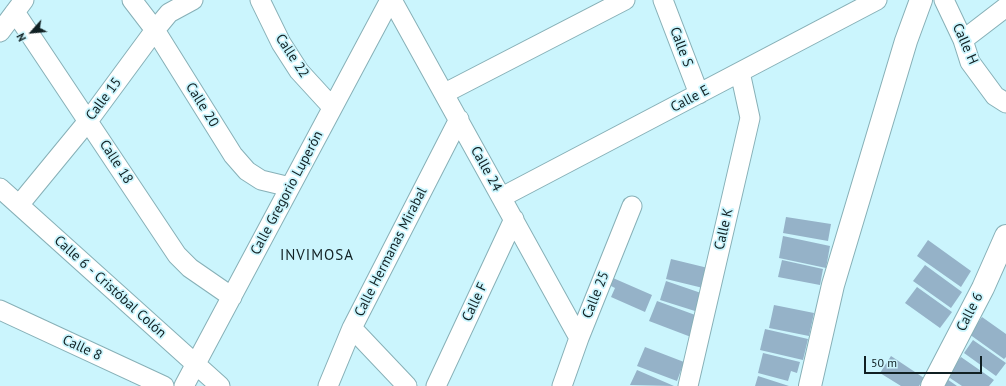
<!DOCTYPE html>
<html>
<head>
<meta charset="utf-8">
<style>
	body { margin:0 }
	#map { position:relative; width:1006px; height:386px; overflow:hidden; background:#cbf5fd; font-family:"PT Sans",sans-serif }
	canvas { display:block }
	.north { position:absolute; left:12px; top:12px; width:40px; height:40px; -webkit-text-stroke:3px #cbf5fd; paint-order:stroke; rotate:243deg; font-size:11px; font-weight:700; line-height:16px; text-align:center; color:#102023 }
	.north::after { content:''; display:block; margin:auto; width:14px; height:18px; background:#102023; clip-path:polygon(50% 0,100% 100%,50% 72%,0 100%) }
	.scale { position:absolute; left:864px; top:356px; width:118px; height:18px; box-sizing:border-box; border:2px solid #102023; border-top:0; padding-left:5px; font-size:12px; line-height:14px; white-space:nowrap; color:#102023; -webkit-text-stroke:3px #cbf5fd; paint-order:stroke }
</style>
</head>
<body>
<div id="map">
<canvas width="1006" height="386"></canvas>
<div class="north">N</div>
<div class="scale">50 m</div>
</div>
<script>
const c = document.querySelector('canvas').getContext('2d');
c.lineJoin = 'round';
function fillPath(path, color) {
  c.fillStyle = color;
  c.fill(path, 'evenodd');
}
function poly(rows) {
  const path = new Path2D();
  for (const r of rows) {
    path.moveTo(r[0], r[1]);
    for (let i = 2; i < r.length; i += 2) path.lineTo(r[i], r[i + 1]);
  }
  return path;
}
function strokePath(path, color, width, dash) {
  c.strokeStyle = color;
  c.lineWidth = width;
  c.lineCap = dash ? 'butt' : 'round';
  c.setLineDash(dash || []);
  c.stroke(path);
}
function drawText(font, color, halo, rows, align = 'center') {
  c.font = font + ' "PT Sans",sans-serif';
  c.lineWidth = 3.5;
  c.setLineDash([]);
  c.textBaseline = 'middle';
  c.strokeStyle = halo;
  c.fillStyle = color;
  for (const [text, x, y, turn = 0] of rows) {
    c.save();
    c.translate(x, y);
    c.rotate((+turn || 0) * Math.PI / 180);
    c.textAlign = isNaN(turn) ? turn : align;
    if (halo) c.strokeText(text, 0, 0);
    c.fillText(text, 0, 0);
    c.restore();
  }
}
const building = poly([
	[786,217,831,224,828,241,783,233],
	[783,236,830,246,826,268,779,258],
	[928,240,971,271,961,287,917,256],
	[671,259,708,268,703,288,666,279],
	[782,260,823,269,820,285,778,277],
	[925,265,962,292,951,308,913,281],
	[613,278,652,295,645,312,611,297,615,288,609,285],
	[666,281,701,293,695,311,660,300],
	[917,287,952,312,940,328,905,303],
	[657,301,698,316,691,337,649,321],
	[774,305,814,313,809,336,769,328],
	[982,317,1006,334,1006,357,1004,359,969,334],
	[765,329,808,339,803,360,760,350],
	[973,340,1006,363,996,376,964,353],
	[645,347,684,362,677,381,637,366],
	[763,353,800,362,797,373,791,371,788,381,758,373],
	[891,356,924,378,919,386,901,386,880,373],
	[961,357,994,380,989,386,962,386,947,376],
	[637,370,674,386,630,385],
	[758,376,789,386,755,386],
	[947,379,957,386,941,386]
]);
const street = poly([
	[132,0,155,30,233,155,247,171,261,180,290,187],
	[260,0,281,43,299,71,332,107],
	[392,0,579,338],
	[663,0,699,94],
	[944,0,963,40,970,62,995,96,1006,103],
	[15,12,177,255,190,268,232,297],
	[0,32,24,0],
	[963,40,1006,7],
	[445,93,625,0],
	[0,188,220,386],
	[502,197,877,0],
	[19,205,88,121,155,30,169,13,193,0],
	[0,310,164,386],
	[352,328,407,386],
	[184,386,390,0],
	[328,386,352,328,459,119],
	[436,386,514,219],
	[562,386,579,338,632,206],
	[688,386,750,118,740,72]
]);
const secondary = poly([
	[810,386,833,285,906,41,921,0],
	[932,386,983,288,1006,236]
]);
const streetNames = [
	["Calle H",965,44,66],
	["Calle S",681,47,69],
	["Calle 22",292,56,57],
	["Calle 15",104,99,-53],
	["Calle E",690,99,-28],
	["Calle 20",202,105,58],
	["Calle 18",116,162,57],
	["Calle 24",486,169,61],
	["Calle Gregorio Luperón",287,193,-62],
	["Calle K",724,229,-77],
	["Calle Hermanas Mirabal",391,252,-63],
	["Calle 6 - Cristóbal Colón",110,287,42],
	["Calle 25",596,295,-68],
	["Calle F",475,302,-65],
	["Calle 6",970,312,-63],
	["Calle 8",82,348,25]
];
const neighbourhoodNames = [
	["INVIMOSA",317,256]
];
fillPath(building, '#95b2c8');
strokePath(street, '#87b0b7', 21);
strokePath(secondary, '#87b0b7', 24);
strokePath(street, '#fff', 19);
strokePath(secondary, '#fff', 22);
drawText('14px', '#102023', '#cbf5fd', streetNames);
c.letterSpacing = '1px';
drawText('15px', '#102023', '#cbf5fd', neighbourhoodNames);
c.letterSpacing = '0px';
</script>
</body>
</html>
